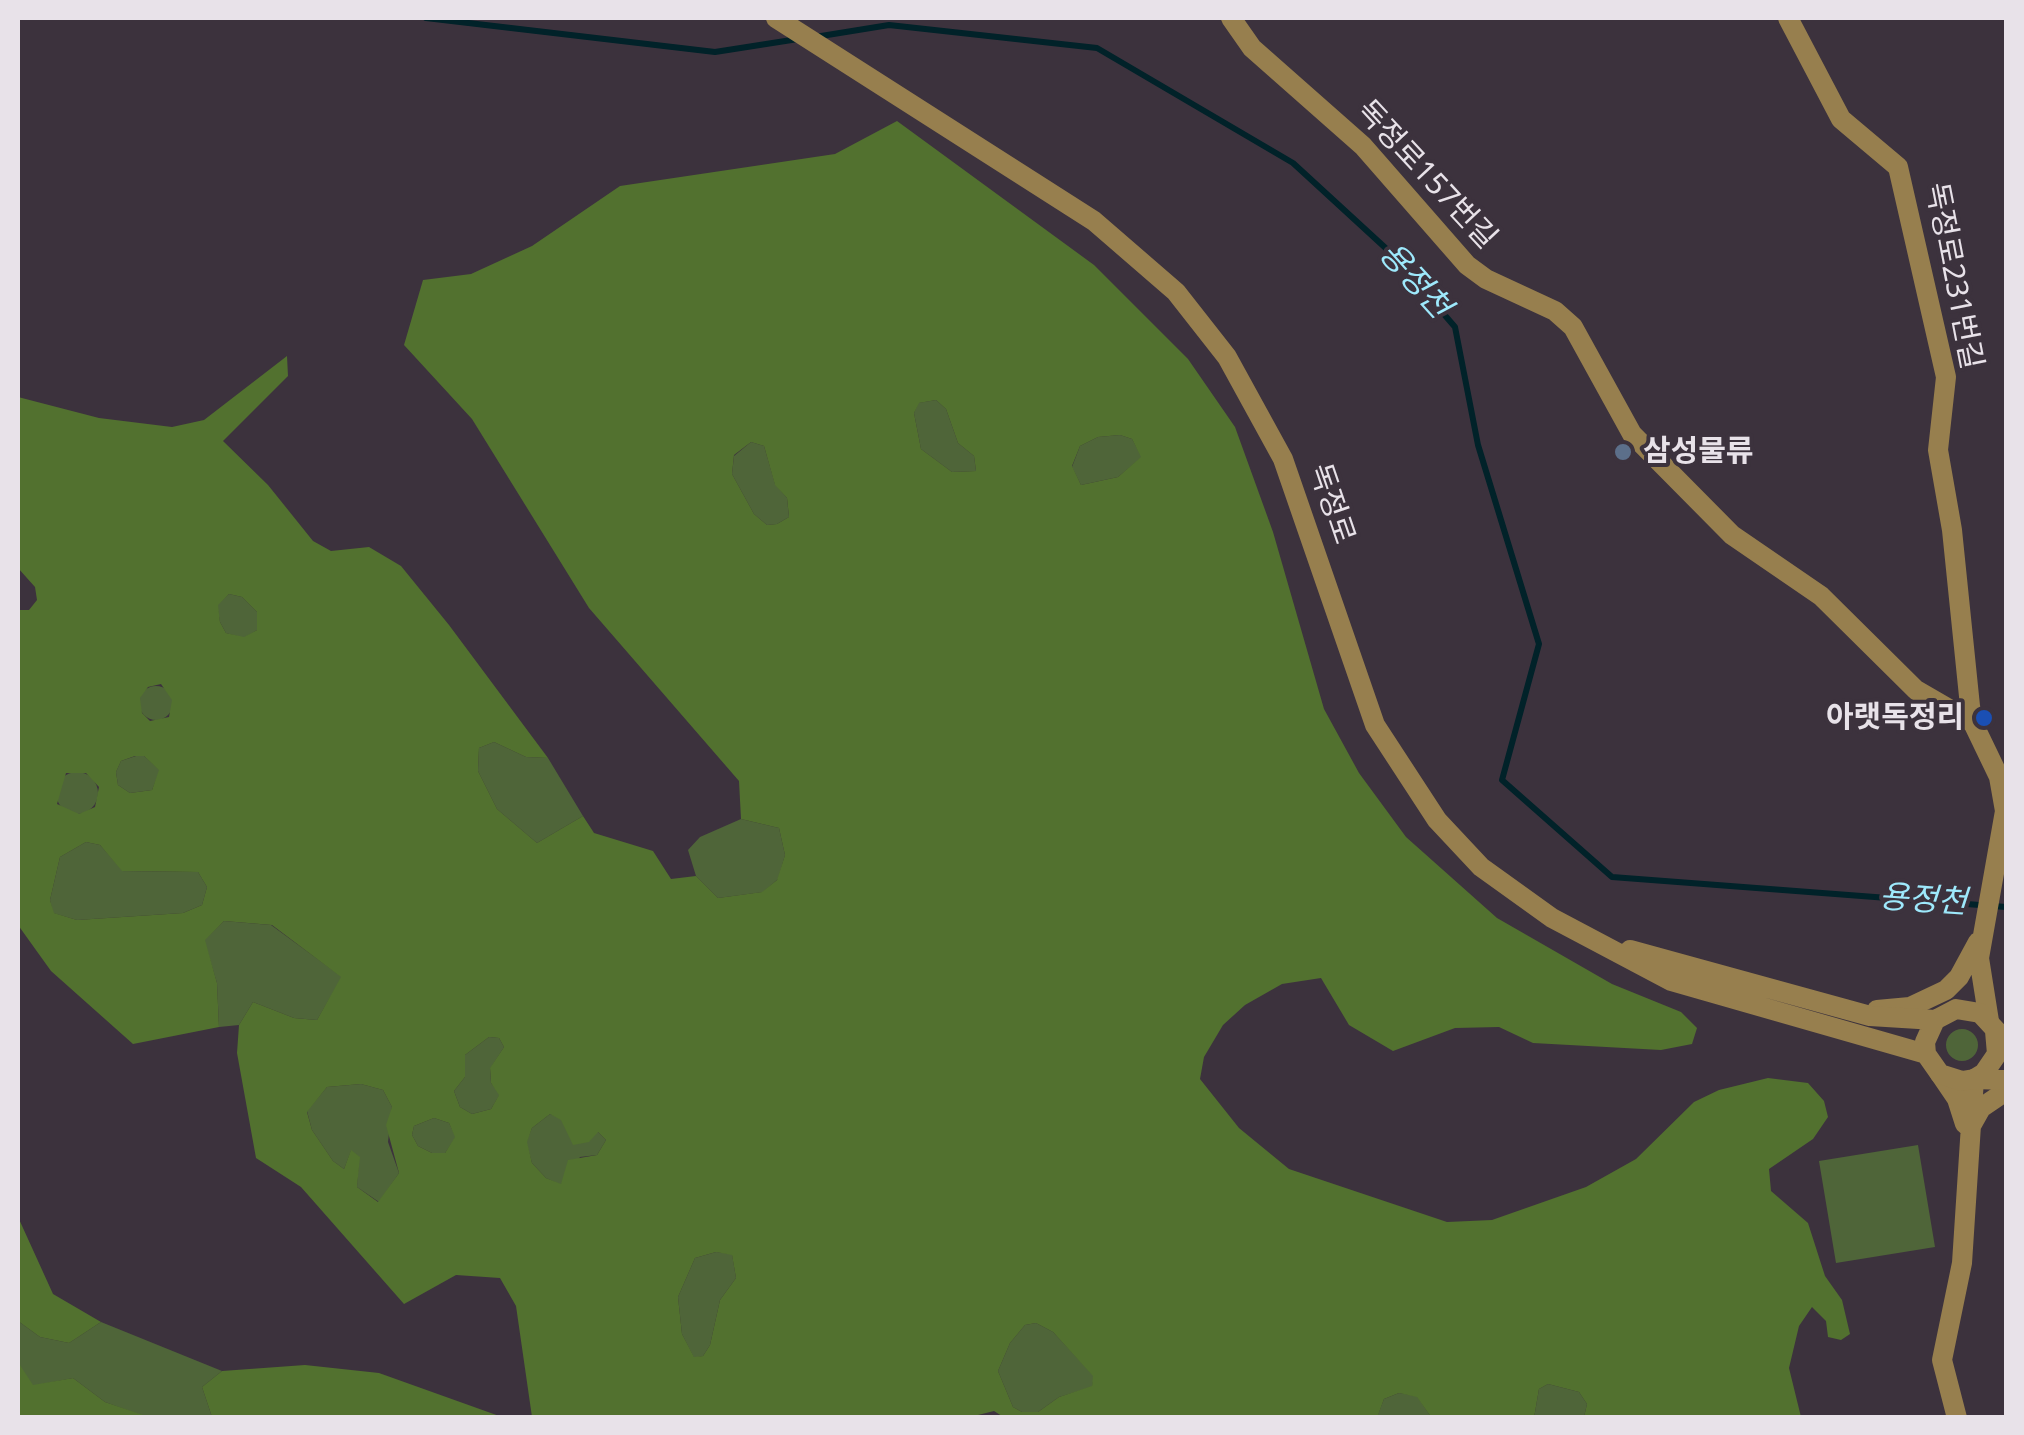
<!DOCTYPE html>
<html>
<head>
<meta charset="utf-8">
<style>
	body { margin:0 }
	#map { position:relative; width:2024px; height:1435px; overflow:hidden; background:#3c323d; font-family:"Noto Sans",sans-serif }
	canvas { display:block }
	.frame { position:absolute; inset:0; border:20px solid #e8e2e9; pointer-events:none }
</style>
</head>
<body>
<div id="map">
<canvas width="2024" height="1435"></canvas>
<div class="frame"></div>
</div>
<script>
const c = document.querySelector('canvas').getContext('2d');
c.lineJoin = 'round';
function fillPath(path, color) {
  c.fillStyle = color;
  c.fill(path, 'evenodd');
}
function poly(rows) {
  const path = new Path2D();
  for (const r of rows) {
    if (r.length === 3) {
      path.moveTo(r[0] + r[2], r[1]);
      path.arc(r[0], r[1], r[2], 0, 2 * Math.PI);
      continue;
    }
    path.moveTo(r[0], r[1]);
    for (let i = 2; i < r.length; i += 2) path.lineTo(r[i], r[i + 1]);
  }
  return path;
}
function strokePath(path, color, width, dash) {
  c.strokeStyle = color;
  c.lineWidth = width;
  c.lineCap = dash ? 'butt' : 'round';
  c.setLineDash(dash || []);
  c.stroke(path);
}
function drawText(font, color, halo, rows, align = 'center') {
  c.font = font + ' "Noto Sans","Noto Sans KR",sans-serif';
  c.lineWidth = 8;
  c.setLineDash([]);
  c.textBaseline = 'middle';
  c.strokeStyle = halo;
  c.fillStyle = color;
  for (const [text, x, y, turn = 0] of rows) {
    c.save();
    c.translate(x, y);
    c.rotate((+turn || 0) * Math.PI / 180);
    c.textAlign = isNaN(turn) ? turn : align;
    if (halo) c.strokeText(text, 0, 0);
    c.fillText(text, 0, 0);
    c.restore();
  }
}
const green = poly([
	[936,400,946,409,958,443,974,456,976,471,952,472,921,449,914,413,918,403],
	[1120,435,1132,439,1142,457,1118,477,1081,485,1072,467,1080,446,1098,437],
	[751,442,764,446,775,484,787,498,789,517,777,524,767,525,754,514,732,474,734,456],
	[229,594,242,597,257,612,257,630,244,638,226,633,220,622,217,605],
	[156,703,17],
	[494,742,526,757,548,758,583,816,537,843,497,809,478,771,479,748],
	[136,756,144,756,160,770,152,790,130,793,118,785,116,772,121,761],
	[77,793,21],
	[741,819,779,828,785,855,778,879,763,892,718,898,696,876,688,850,700,837],
	[86,842,100,845,123,871,198,872,207,887,202,905,183,913,77,920,53,913,50,900,60,857],
	[224,921,271,925,342,977,317,1020,294,1018,253,1002,239,1025,219,1027,217,983,204,940],
	[1962,1045,16],
	[489,1037,499,1038,504,1047,490,1069,491,1083,500,1094,491,1109,472,1114,460,1107,454,1091,465,1077,465,1055],
	[361,1084,383,1090,392,1107,388,1142,399,1173,379,1202,357,1187,359,1157,351,1151,344,1169,333,1161,312,1130,307,1111,327,1087],
	[550,1114,598,1132,606,1140,597,1155,580,1157,561,1185,546,1178,532,1163,526,1142,532,1128],
	[434,1118,449,1123,456,1137,445,1153,432,1153,418,1146,412,1135,414,1126],
	[1918,1145,1935,1247,1836,1263,1819,1161],
	[716,1252,732,1254,736,1278,720,1300,710,1345,703,1356,694,1358,682,1334,678,1297,695,1258],
	[18,1321,40,1337,69,1343,101,1322,222,1371,202,1387,212,1417,149,1418,105,1402,73,1378,33,1386,22,1376,18,1362],
	[1036,1323,1053,1332,1094,1376,1092,1387,1059,1397,1038,1412,1022,1412,1013,1407,998,1371,1010,1343,1025,1325],
	[1548,1384,1579,1392,1587,1404,1584,1417,1534,1418,1539,1389],
	[1399,1393,1417,1396,1431,1417,1377,1417,1384,1399]
]);
const forest = poly([
	[897,121,1094,265,1188,359,1235,427,1273,532,1324,709,1359,773,1406,837,1497,918,1612,984,1681,1012,1697,1028,1692,1044,1661,1050,1533,1043,1499,1027,1455,1028,1393,1051,1349,1025,1321,978,1282,984,1245,1005,1223,1025,1204,1057,1200,1079,1239,1128,1289,1169,1447,1222,1492,1220,1586,1187,1636,1159,1694,1102,1719,1090,1768,1078,1808,1083,1824,1101,1828,1117,1813,1139,1769,1169,1771,1191,1808,1223,1825,1276,1842,1300,1850,1334,1841,1340,1828,1337,1826,1321,1812,1307,1799,1326,1789,1368,1801,1417,1584,1417,1587,1404,1579,1392,1548,1384,1539,1389,1534,1418,1431,1417,1417,1397,1399,1393,1384,1399,1377,1418,1005,1418,994,1411,966,1418,532,1417,516,1306,500,1278,456,1275,404,1304,301,1187,256,1158,237,1053,239,1025,253,1002,294,1018,317,1020,341,977,272,925,224,921,205,940,217,983,219,1027,133,1044,51,971,18,925,18,610,29,610,37,600,35,587,18,568,18,397,99,418,172,427,204,420,287,356,288,376,223,441,268,485,313,541,331,551,369,547,401,566,449,625,548,758,526,757,494,742,479,748,478,771,497,809,537,843,583,816,594,833,653,851,671,879,696,876,718,898,762,892,777,880,785,855,779,828,741,819,739,781,589,608,472,419,404,345,423,280,471,274,532,246,620,186,835,154],
	[936,400,946,409,958,443,974,456,976,471,952,472,921,449,914,413,919,403],
	[1120,435,1132,439,1141,457,1118,477,1081,485,1072,466,1080,446,1098,437],
	[751,442,764,446,775,485,787,498,789,517,777,524,767,525,754,514,732,474,734,455],
	[229,594,242,597,257,612,257,630,244,637,226,633,220,622,218,605],
	[161,684,172,700,169,717,150,721,142,713,140,698,148,687],
	[135,756,144,756,159,770,152,790,130,793,118,785,116,772,121,761],
	[66,773,86,773,99,787,95,807,79,814,57,804],
	[86,842,100,845,122,871,198,872,207,887,202,905,183,913,77,920,54,913,50,900,60,857],
	[489,1037,499,1038,504,1047,490,1068,491,1083,499,1095,491,1109,472,1114,460,1107,454,1091,465,1077,465,1055],
	[361,1084,383,1090,392,1107,386,1125,399,1173,378,1202,357,1187,360,1157,351,1150,344,1169,333,1161,312,1130,307,1112,327,1087],
	[550,1114,561,1120,573,1145,589,1142,598,1132,606,1140,597,1155,568,1160,561,1184,546,1178,532,1163,527,1142,532,1128],
	[434,1118,449,1123,455,1137,445,1153,432,1153,418,1146,412,1135,414,1126],
	[716,1252,732,1255,736,1278,720,1300,710,1345,703,1356,694,1357,682,1334,678,1297,695,1258],
	[1036,1323,1053,1332,1093,1376,1092,1386,1059,1397,1038,1412,1022,1412,1013,1407,998,1371,1010,1343,1025,1325],
	[18,1217,53,1294,101,1322,69,1343,40,1337,18,1321],
	[18,1362,33,1385,73,1378,105,1402,149,1417,18,1417],
	[305,1365,379,1373,502,1417,212,1417,202,1387,222,1371]
]);
const stream = poly([
	[426,18,715,52,798,39],
	[815,37,889,25,1097,48,1293,163,1391,253,1455,327,1478,445,1539,644,1502,780,1612,877,2006,907]
]);
const minor = poly([
	[1231,18,1252,48,1363,146,1467,265,1486,279,1555,311,1573,327,1632,434,1732,535,1821,596,1916,690,1973,723],
	[1788,18,1841,119,1898,167,1946,377,1938,450,1952,530,1970,706,1973,723,1999,777,2005,811,1979,958,1989,1021],
	[1877,1010,1910,1007,1946,990,1959,977,1978,942],
	[1940,1074,1957,1099,1965,1124],
	[1972,1124,1981,1108,2006,1091],
	[1957,1418,1942,1360,1962,1263,1974,1079]
]);
const tertiary = poly([
	[776,18,1094,221,1176,292,1227,357,1283,459,1375,725,1437,820,1481,867,1552,918,1671,981,1926,1054],
	[1630,950,1870,1016,1935,1020],
	[1995,1031,1997,1054,1984,1073,1974,1079,1962,1081,1940,1074,1926,1054,1925,1042,1935,1020,1956,1009,1980,1013,2006,1041],
	[1974,1079,2006,1080]
]);
const markers = [
	[1623,452,10,"#5c6f8a"],
	[1984,718,10,"#1a4fb4"]
];
const streetNames = [
	["독정로157번길",1426,175,47],
	["독정로231번길",1953,276,79],
	["독정로",1331,504,71]
];
const poiNames = [
	["삼성물류",1643,452],
	["아랫독정리",1964,718,"right"]
];
const waterNames = [
	["용정천",1414,281,48],
	["용정천",1923,901,4]
];
fillPath(green, '#4f6539');
fillPath(forest, '#52712f');
strokePath(stream, '#012229', 6);
strokePath(minor, '#977f4e', 20);
strokePath(tertiary, '#977f4e', 20);
for (const [x, y, r, color] of markers) {
  const dot = new Path2D();
  dot.arc(x, y, r, 0, 2 * Math.PI);
  c.fillStyle = color;
  c.fill(dot);
  strokePath(dot, '#3c323d', 4);
}
drawText('30px', '#e8e2e9', '#3c323d', streetNames);
drawText('bold 30px', '#e8e2e9', '#3c323d', poiNames, 'left');
drawText('italic 32px', '#9ee9fc', '#3c323d', waterNames);
</script>
</body>
</html>
